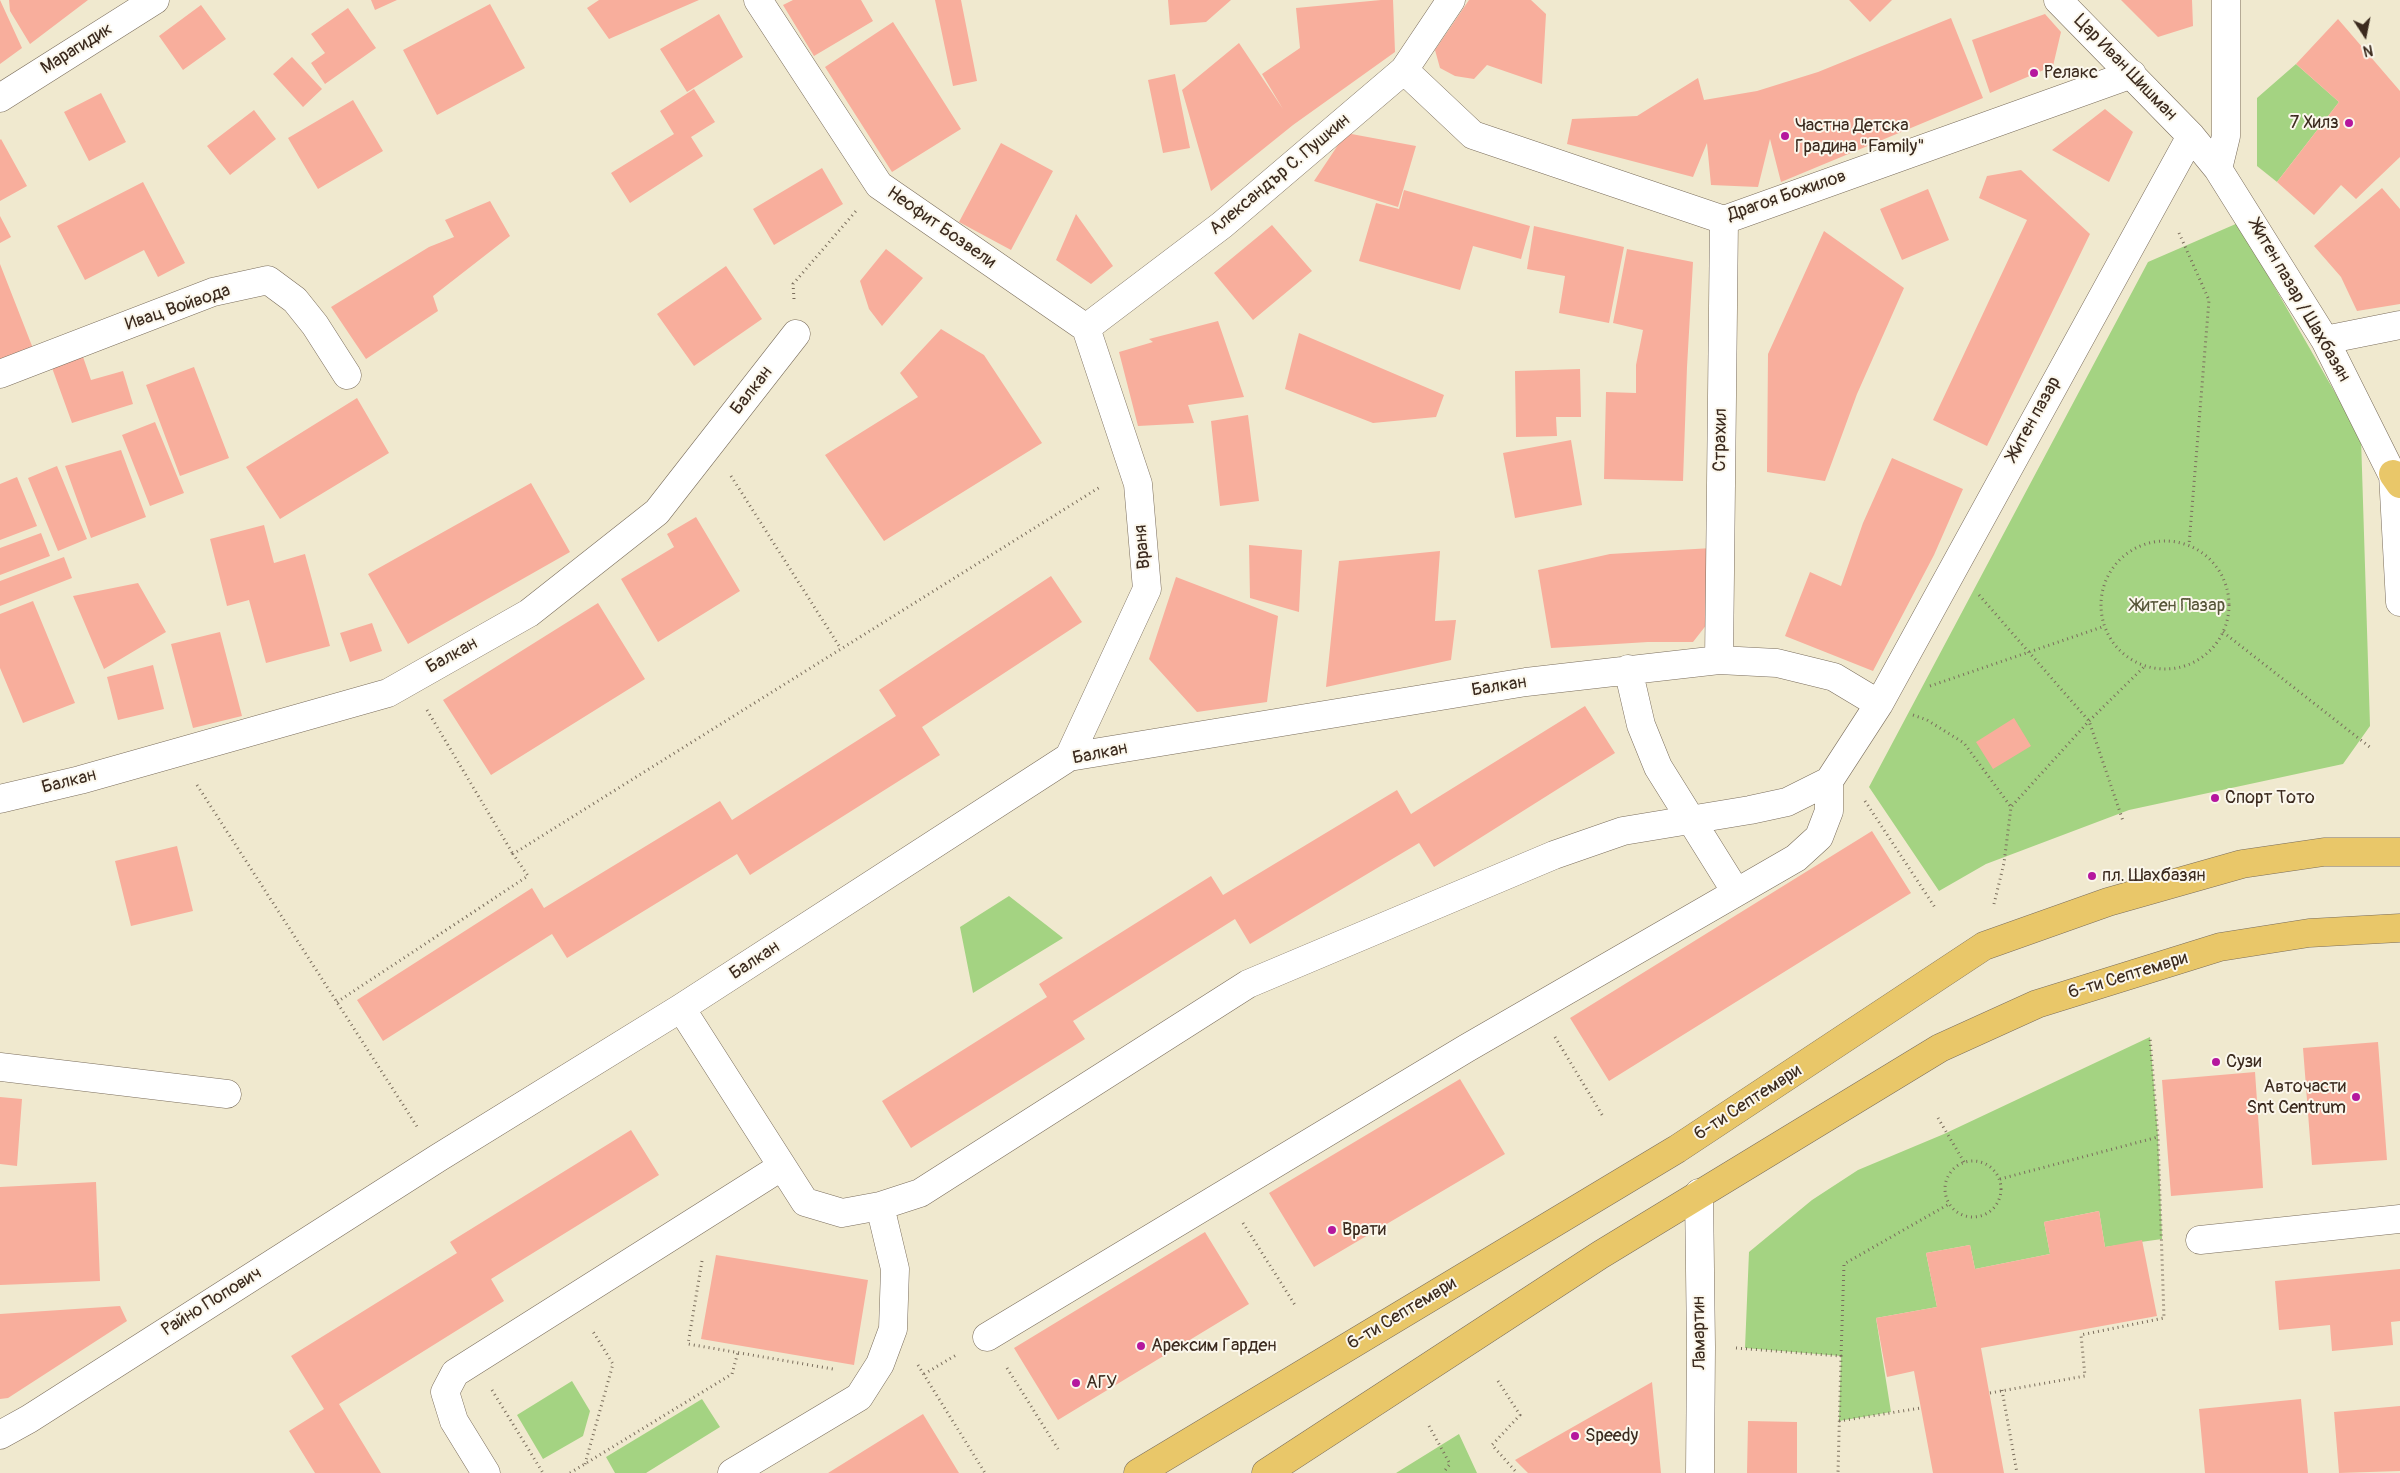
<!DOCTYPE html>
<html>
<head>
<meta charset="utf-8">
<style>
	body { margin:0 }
	#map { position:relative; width:2400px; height:1473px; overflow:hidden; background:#f0e9cf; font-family:Pangolin,sans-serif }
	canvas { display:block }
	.north { position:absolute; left:2340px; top:10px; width:50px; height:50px; -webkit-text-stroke:4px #fbf7ec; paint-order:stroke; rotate:169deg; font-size:14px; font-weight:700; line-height:20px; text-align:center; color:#3b2a1e }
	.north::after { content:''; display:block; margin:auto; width:18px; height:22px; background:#3b2a1e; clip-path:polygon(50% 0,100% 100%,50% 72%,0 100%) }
</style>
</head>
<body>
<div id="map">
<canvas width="2400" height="1473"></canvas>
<div class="north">N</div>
</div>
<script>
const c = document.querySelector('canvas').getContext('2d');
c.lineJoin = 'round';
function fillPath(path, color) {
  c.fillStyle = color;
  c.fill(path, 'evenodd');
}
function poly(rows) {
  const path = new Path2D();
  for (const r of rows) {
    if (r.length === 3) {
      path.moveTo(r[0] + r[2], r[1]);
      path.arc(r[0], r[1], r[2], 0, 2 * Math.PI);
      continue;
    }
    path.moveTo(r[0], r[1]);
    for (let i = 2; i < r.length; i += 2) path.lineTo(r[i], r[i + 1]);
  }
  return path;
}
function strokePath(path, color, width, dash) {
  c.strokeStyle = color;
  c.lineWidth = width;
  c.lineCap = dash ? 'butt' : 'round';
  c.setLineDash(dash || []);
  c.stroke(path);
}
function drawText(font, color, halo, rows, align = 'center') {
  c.font = font + ' Pangolin,sans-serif';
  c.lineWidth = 4;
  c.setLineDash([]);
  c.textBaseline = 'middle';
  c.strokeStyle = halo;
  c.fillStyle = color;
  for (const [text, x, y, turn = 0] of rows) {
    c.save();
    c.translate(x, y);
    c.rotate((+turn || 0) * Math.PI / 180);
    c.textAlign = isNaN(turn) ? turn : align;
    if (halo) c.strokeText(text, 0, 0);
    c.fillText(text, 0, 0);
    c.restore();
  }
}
const green = poly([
	[2296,64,2339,102,2277,182,2257,166,2257,98],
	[2238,223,2361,438,2370,726,2343,764,2129,810,1986,864,1939,891,1869,787,2148,262],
	[1009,896,1063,938,973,993,960,927],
	[2150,1037,2158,1137,2162,1239,2105,1247,2099,1211,2044,1222,2050,1254,1975,1269,1970,1245,1926,1253,1937,1307,1876,1318,1891,1412,1839,1421,1841,1356,1745,1348,1749,1252,1812,1200,1858,1170,1944,1134],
	[572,1381,590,1411,583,1436,543,1459,517,1415],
	[702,1399,720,1427,646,1473,615,1473,606,1457],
	[1459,1434,1477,1473,1396,1473]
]);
const building = poly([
	[0,0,22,48,0,64],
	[9,0,88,0,30,44,10,11],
	[371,0,397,0,375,10],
	[599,0,699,0,609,39,587,8],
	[793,0,861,0,873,21,814,56,783,5],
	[935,0,961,0,977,81,953,86],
	[1168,0,1231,0,1206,22,1170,25],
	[1381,0,1393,0,1395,52,1293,125,1211,191,1182,90,1239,43,1283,109,1262,74,1300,48,1296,8],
	[1469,0,1531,0,1546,14,1542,84,1487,65,1474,79,1455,76,1440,68,1435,50],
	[1849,0,1892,0,1870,22],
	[2121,0,2192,0,2193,26,2158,37],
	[490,4,525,68,437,115,403,50],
	[201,5,226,39,183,70,159,36],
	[348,8,376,48,325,84,311,63,325,53,311,34],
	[719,14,743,57,687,92,660,49],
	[2045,14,2061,32,2053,66,1990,93,1972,40],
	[1951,18,1983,98,1781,182,1770,139,1758,187,1711,185,1707,143,1693,177,1567,144,1572,119,1637,116,1698,78,1704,100,1757,91,1818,72],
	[2338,19,2400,91,2400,157,2356,199,2341,185,2314,215,2277,182,2339,102,2296,64],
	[893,22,961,129,892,172,825,67],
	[292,57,322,89,303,107,273,74],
	[1175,74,1190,148,1163,153,1148,80],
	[694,89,715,122,691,137,703,156,630,203,611,173,674,134,660,111],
	[101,93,126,142,89,161,64,112],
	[353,100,383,151,318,189,288,138],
	[2105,109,2133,132,2109,182,2052,150],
	[254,110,276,139,230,175,207,146],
	[1346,133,1416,146,1398,207,1314,181],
	[1,139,27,186,0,201,0,140],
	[1001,143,1053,171,1011,250,959,222],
	[822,168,843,204,774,245,753,209],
	[2021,170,2090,234,1987,446,1933,420,2027,220,1979,198,1987,176],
	[143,182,185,263,158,277,144,250,85,280,57,226],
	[2382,188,2400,209,2400,304,2357,311,2341,277,2314,246],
	[1928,189,1949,240,1902,260,1880,209],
	[1404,190,1530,226,1521,259,1473,246,1460,290,1359,261,1376,203,1399,209],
	[490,201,510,236,433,296,438,311,366,359,331,307,429,247,454,237,445,220],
	[1076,214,1113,266,1091,284,1056,260],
	[0,216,11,237,0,243],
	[1272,225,1312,271,1253,320,1214,273],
	[1534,226,1624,247,1609,323,1559,313,1565,276,1527,269],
	[1824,231,1904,288,1857,394,1825,481,1767,472,1768,354],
	[886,249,923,278,882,326,869,309,860,281],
	[1627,249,1693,262,1687,367,1683,481,1604,479,1606,392,1636,393,1636,365,1643,330,1613,323],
	[0,264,34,351,0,364],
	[726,266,762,319,694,366,657,314],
	[1218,321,1244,397,1188,405,1194,423,1138,426,1119,352,1153,342,1149,339],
	[941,329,984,355,1042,443,884,541,825,455,918,397,900,373],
	[1299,333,1444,395,1436,417,1373,423,1285,389],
	[82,354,91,380,123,371,133,404,72,423,51,365],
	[194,367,229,458,180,476,146,385],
	[1580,369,1581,417,1556,417,1557,436,1516,437,1515,371],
	[357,398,389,453,280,519,246,467],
	[1248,415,1259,501,1220,506,1211,421],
	[155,422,184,493,150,506,122,435],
	[1571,440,1582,505,1515,518,1503,453],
	[121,450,146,517,91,538,65,466],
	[1892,458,1963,489,1934,555,1873,671,1785,636,1810,572,1841,586,1863,523],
	[57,466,87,539,58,551,28,478],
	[17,477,37,526,0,540,0,484],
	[531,483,570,552,408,644,368,574],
	[696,517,740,591,658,642,621,579,674,547,667,534],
	[264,525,274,563,305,554,330,646,266,663,249,600,227,606,210,539],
	[41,533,50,556,0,575,0,548],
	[1249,545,1302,550,1299,612,1250,598],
	[1712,548,1711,619,1693,642,1648,642,1551,648,1538,570,1610,554],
	[1440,551,1435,621,1456,620,1451,660,1326,687,1339,561],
	[64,557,72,578,0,606,0,581],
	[1051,576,1082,622,922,727,940,755,750,875,737,854,567,958,552,934,383,1041,357,1000,532,888,544,908,720,801,732,820,896,716,879,690],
	[1176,577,1278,616,1267,702,1197,712,1149,659],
	[138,583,166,632,104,669,73,596],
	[33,601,75,703,23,723,0,668,0,614],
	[598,603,645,679,491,775,443,700],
	[372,623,382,651,350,662,340,633],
	[220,632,242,716,193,728,171,644],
	[153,665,164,709,118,720,107,677],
	[1585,706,1615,753,1434,867,1419,843,1250,944,1235,919,1073,1021,1085,1039,911,1148,882,1101,1047,997,1039,984,1211,876,1223,895,1397,790,1411,814],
	[2014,718,2031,746,1993,769,1976,742],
	[1872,831,1911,893,1609,1081,1570,1018],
	[177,846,193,911,131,926,115,861],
	[2378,1042,2387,1160,2312,1165,2303,1048],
	[2255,1072,2263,1188,2171,1196,2162,1080],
	[1460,1079,1505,1154,1314,1267,1269,1193],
	[0,1097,22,1099,17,1166,0,1164],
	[631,1130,659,1175,491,1279,504,1301,339,1404,381,1473,315,1473,289,1431,324,1409,291,1356,457,1253,450,1242],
	[96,1182,100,1281,0,1285,0,1187],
	[2099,1211,2105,1247,2142,1240,2157,1316,1981,1348,2004,1473,1933,1473,1914,1371,1887,1377,1876,1318,1937,1307,1926,1253,1970,1245,1975,1269,2050,1254,2044,1222],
	[1205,1232,1249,1304,1058,1420,1014,1348],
	[716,1255,868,1280,854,1365,701,1339],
	[2400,1269,2400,1321,2391,1322,2393,1345,2332,1351,2330,1325,2279,1330,2275,1281],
	[120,1306,127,1321,8,1398,0,1399,0,1314],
	[1652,1382,1661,1473,1528,1473,1515,1460],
	[2301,1399,2308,1473,2205,1473,2199,1409],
	[2400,1406,2400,1471,2339,1473,2334,1412],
	[923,1414,959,1473,828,1473],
	[1748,1421,1797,1422,1797,1473,1747,1473]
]);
const path = poly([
	[2179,233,2209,300,2189,545],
	[794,299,793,284,856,211],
	[731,476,841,649],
	[2165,605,64],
	[1979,595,2089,721,2123,821],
	[2223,632,2371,748],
	[1930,686,2105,626],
	[427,710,513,854],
	[1913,715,1927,720,1964,743,2011,807],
	[197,785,418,1128],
	[1865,801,1936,909],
	[1994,904,2004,863,2011,807,2089,721,2146,665],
	[337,1002,528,876,513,854,1100,487],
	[1555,1037,1604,1118],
	[1938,1118,1964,1162],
	[1973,1189,28],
	[2000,1179,2158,1137],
	[1243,1223,1295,1305],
	[702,1261,688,1344,833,1369],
	[1736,1348,1841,1356,1838,1473],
	[1841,1356,1844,1264,1949,1204],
	[918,1365,985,1473],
	[1007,1368,1058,1449],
	[924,1374,958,1354],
	[1498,1381,1520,1415,1492,1445,1517,1473],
	[492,1390,543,1473],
	[2002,1390,2017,1473],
	[1990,1393,2085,1376,2081,1335,2164,1318,2158,1137,2150,1037],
	[1839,1421,1921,1408],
	[1429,1426,1450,1464,1443,1473],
	[585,1464,613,1364,592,1330],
	[570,1473,732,1374,738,1352]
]);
const minor = poly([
	[758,0,879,185,1086,328],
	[2058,0,2191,136,2218,169,2325,340,2400,490],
	[1404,70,1473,135,1724,220,2132,74],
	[0,98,155,0],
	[2218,169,2226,136,2226,0],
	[1086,328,1222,225,1404,70,1451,0],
	[2325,340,2400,325],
	[0,374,213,292,268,280,295,300,315,325,347,375],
	[2393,474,2400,602],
	[1719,660,1724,220],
	[1628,669,1641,725,1658,767,1736,892],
	[1069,757,1147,589,1138,484,1086,328],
	[0,799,80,780,388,693,529,613,657,512,796,334],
	[681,1008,805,1202,842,1213,880,1206,920,1193,1248,984,1554,855,1623,831,1750,810,1787,802,1829,781,1879,704,2191,136],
	[0,1067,227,1094],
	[1699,1193,1701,1347,1700,1473],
	[2200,1240,2400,1219],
	[987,1337,1467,1048,1796,858,1819,837,1829,811,1829,781],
	[0,1435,29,1419,438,1158,681,1008,1069,757,1526,682,1719,660,1777,663,1834,677,1879,704],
	[486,1473,454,1421,445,1392,455,1373,781,1167],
	[732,1473,859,1397,880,1364,893,1329,895,1269,880,1206]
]);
const major = poly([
	[2393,474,2400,484],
	[1138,1473,1677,1149,1984,946,2108,902,2242,864,2324,852,2400,852],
	[1266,1473,1600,1255,1940,1048,2037,1004,2220,947,2309,933,2400,928]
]);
const markers = [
	[2034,73,5,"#b5179e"],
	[2349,123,5,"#b5179e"],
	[1785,136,5,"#b5179e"],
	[2215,798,5,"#b5179e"],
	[2092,876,5,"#b5179e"],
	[2216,1062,5,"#b5179e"],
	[2356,1097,5,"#b5179e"],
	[1332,1230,5,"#b5179e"],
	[1141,1346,5,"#b5179e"],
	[1076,1383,5,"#b5179e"],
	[1575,1436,5,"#b5179e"]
];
const streetNames = [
	["Марагидик",77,49,-32],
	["Цар Иван Шишман",2125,68,46],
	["Александър С. Пушкин",1280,175,-40],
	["Драгоя Божилов",1787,196,-19],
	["Неофит Бозвели",941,228,35],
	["Житен пазар / Шахбазян",2299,301,60],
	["Ивац Войвода",178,308,-19],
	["Балкан",752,391,-52],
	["Житен пазар",2034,419,-61],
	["Страхил",1721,440,-89],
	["Враня",1143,547,-95],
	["Балкан",452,656,-29],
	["Балкан",1499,687,-9],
	["Балкан",1100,754,-11],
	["Балкан",69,782,-14],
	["Балкан",755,961,-33],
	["6-ти Септември",2128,976,-17],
	["6-ти Септември",1748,1103,-33],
	["Райно Попович",212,1302,-32],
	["6-ти Септември",1402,1314,-31],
	["Ламартин",1700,1333,-91]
];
const poiNames = [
	["Релакс",2044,73],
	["7 Хилз",2339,123,"right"],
	["Частна Детска",1795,126],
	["Градина \"Family\"",1795,147],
	["Спорт Тото",2225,798],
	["пл. Шахбазян",2102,876],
	["Сузи",2226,1062],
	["Авточасти",2346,1087,"right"],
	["Snt Centrum",2346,1108,"right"],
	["Врати",1342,1230],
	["Арексим Гарден",1151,1346],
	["АГУ",1086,1383],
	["Speedy",1585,1436]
];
const parkNames = [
	["Житен Пазар",2178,606]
];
fillPath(green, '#a4d382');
fillPath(building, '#f8ae9c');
strokePath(minor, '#7a6d5c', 29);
strokePath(major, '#7a6d5c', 29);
strokePath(path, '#7a6d5c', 3, [1, 4]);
strokePath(minor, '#fff', 28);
strokePath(major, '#e9c769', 28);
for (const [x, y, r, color] of markers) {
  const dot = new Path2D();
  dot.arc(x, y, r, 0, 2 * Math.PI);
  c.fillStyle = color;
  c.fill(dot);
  strokePath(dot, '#fbf7ec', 2);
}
drawText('18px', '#3b2a1e', '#fbf7ec', streetNames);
drawText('18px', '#3b2a1e', '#fbf7ec', poiNames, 'left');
drawText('18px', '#555437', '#fbf7ec', parkNames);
</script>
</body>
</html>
